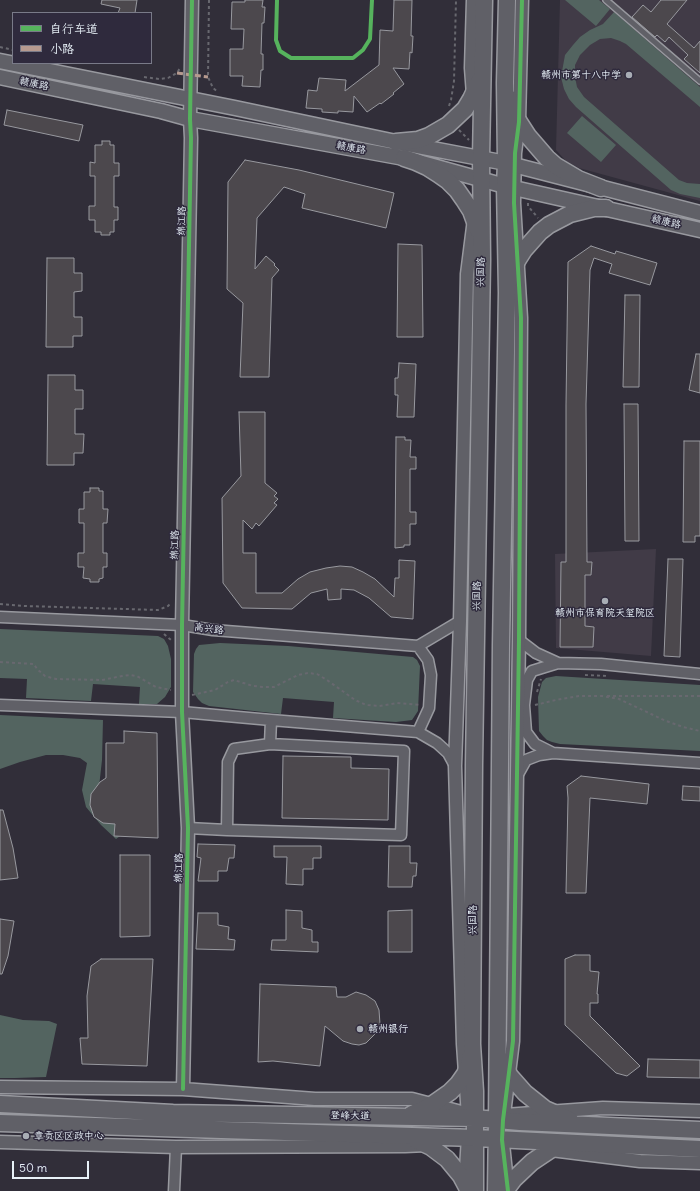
<!DOCTYPE html>
<html>
<head>
<meta charset="utf-8">
<style>
	body { margin:0 }
	#map { position:relative; width:700px; height:1191px; overflow:hidden; background:#312e39; font-family:Delius,"LXGW WenKai TC",sans-serif }
	canvas { display:block }
	.legend { position:absolute; left:12px; top:12px; width:140px; height:52px; box-sizing:border-box; background:#2f2a3d; border:1px solid #797a88; margin:0; padding:5px 7px; list-style:none; font-size:12px; color:#e8f1f8 }
	.legend li { display:flex; align-items:center; gap:8px; height:20px }
	.legend b { width:20px; border:1px solid #797a88 }
	.scale { position:absolute; left:12px; top:1161px; width:77px; height:18px; box-sizing:border-box; border:2px solid #e8f1f8; border-top:0; padding-left:5px; font-size:12px; line-height:14px; white-space:nowrap; color:#e8f1f8; -webkit-text-stroke:3px #2f2a3d; paint-order:stroke }
</style>
</head>
<body>
<div id="map">
<canvas width="700" height="1191"></canvas>
<ul class="legend">
<li><b style="height:5px;background:#56b35d"></b>自行车道</li>
<li><b style="height:5px;background:#b69a8f"></b>小路</li>
</ul>
<div class="scale">50 m</div>
</div>
<script>
const c = document.querySelector('canvas').getContext('2d');
c.lineJoin = 'round';
function fillPath(path, color) {
  c.fillStyle = color;
  c.fill(path, 'evenodd');
}
function poly(rows) {
  const path = new Path2D();
  for (const r of rows) {
    path.moveTo(r[0], r[1]);
    for (let i = 2; i < r.length; i += 2) path.lineTo(r[i], r[i + 1]);
  }
  return path;
}
function strokePath(path, color, width, dash) {
  c.strokeStyle = color;
  c.lineWidth = width;
  c.lineCap = dash ? 'butt' : 'round';
  c.setLineDash(dash || []);
  c.stroke(path);
}
function drawText(font, color, halo, rows, align = 'center') {
  c.font = font + ' Delius,"LXGW WenKai TC",sans-serif';
  c.lineWidth = 3;
  c.setLineDash([]);
  c.textBaseline = 'middle';
  c.strokeStyle = halo;
  c.fillStyle = color;
  for (const [text, x, y, turn = 0] of rows) {
    c.save();
    c.translate(x, y);
    c.rotate((+turn || 0) * Math.PI / 180);
    c.textAlign = isNaN(turn) ? turn : align;
    if (halo) c.strokeText(text, 0, 0);
    c.fillText(text, 0, 0);
    c.restore();
  }
}
const built = poly([
	[560,0,700,0,700,201,579,168,566,161,556,150],
	[656,549,651,656,556,648,555,554]
]);
const green = poly([
	[565,0,599,0,610,9,596,26],
	[614,12,700,87,700,107,626,44,620,41,611,38,600,39,590,45,580,55,575,65,575,77,577,87,584,97,679,180,687,183,700,184,700,198,680,194,671,190,576,107,569,99,564,89,561,77,565,55,573,45,580,37,590,30,603,24],
	[582,116,616,145,601,162,567,133],
	[0,629,158,636,164,639,168,646,171,659,171,687,165,697,157,704,139,704,140,687,93,684,91,701,26,698,27,679,0,678],
	[220,643,288,646,413,657,417,660,420,666,418,711,412,720,396,722,333,718,334,702,283,698,281,714,209,706,202,703,198,699,193,692,194,654,196,649,199,645],
	[556,676,700,685,700,751,560,744,552,742,547,740,543,736,539,731,538,697,542,682,546,678],
	[0,715,103,720,102,760,99,787,123,834,116,839,101,825,86,807,82,790,87,763,80,758,63,755,46,755,20,762,0,769],
	[0,1015,23,1020,49,1021,57,1024,46,1077,15,1078,0,1078]
]);
const building = poly([
	[102,0,137,0,135,13,118,13,120,8,101,4,102,0],
	[245,0,263,0,262,7,265,7,264,23,262,23,261,54,263,54,263,70,261,70,260,87,242,86,243,76,230,76,230,49,243,49,244,29,231,29,232,2,245,2,245,0],
	[394,0,412,0,411,36,413,36,412,53,410,52,409,69,393,68,404,84,393,93,394,94,381,104,380,103,367,112,354,96,353,112,338,111,338,113,322,112,322,109,306,108,308,90,317,91,319,78,346,80,345,91,379,65,380,30,393,31,394,0],
	[661,0,687,0,667,24,694,48,700,41,700,73,684,59,688,55,669,37,665,42,657,35,655,37,632,17,643,5,651,12,661,0],
	[7,110,83,125,79,141,4,125,7,110],
	[102,141,110,141,110,145,114,145,114,163,119,163,119,176,114,176,114,207,118,207,118,220,114,220,114,232,110,232,110,235,101,235,101,232,95,232,95,220,89,220,89,206,95,206,95,176,90,176,90,162,95,163,95,145,102,145,102,141],
	[245,160,299,170,394,193,386,228,302,208,305,194,284,187,257,218,255,269,266,256,275,264,274,265,279,270,272,278,269,377,240,377,243,303,227,289,228,182,245,160],
	[398,244,422,245,423,337,397,337,398,244],
	[591,246,615,254,616,251,657,263,650,285,609,273,612,264,594,258,590,270,586,404,587,562,592,562,591,575,585,575,585,626,594,627,593,647,560,647,561,562,566,562,566,405,568,262,591,246],
	[47,258,74,258,74,273,82,273,82,291,74,292,74,317,82,317,82,336,73,336,73,347,46,347,47,258],
	[625,295,640,295,639,387,623,387,625,295],
	[696,354,700,354,700,393,689,390,696,354],
	[399,363,416,364,414,417,397,417,398,395,395,395,395,378,398,378,399,363],
	[48,375,75,375,75,390,83,390,83,409,75,409,75,434,84,434,83,453,74,453,74,465,47,465,48,375],
	[624,404,638,404,639,541,625,541,624,404],
	[239,412,265,412,265,483,277,493,274,496,278,499,274,503,277,505,259,526,256,523,252,529,243,520,243,553,256,553,256,593,282,593,298,579,310,572,326,568,340,566,352,567,363,572,375,579,394,597,395,578,399,578,399,560,415,561,413,619,391,617,369,598,354,590,341,589,341,599,328,600,327,589,311,593,292,609,242,608,223,583,222,498,241,476,239,412],
	[396,437,405,437,405,440,411,440,410,457,416,457,416,469,410,469,410,512,416,512,416,524,410,524,410,545,404,545,404,547,395,548,396,437],
	[684,441,700,441,700,536,695,536,695,542,683,542,684,441],
	[90,488,99,488,99,491,103,491,103,509,108,509,107,523,103,523,103,553,107,553,107,567,103,567,103,578,99,579,99,582,90,582,90,579,83,578,84,567,78,567,78,553,84,553,84,523,79,523,79,509,84,509,84,492,90,492,90,488],
	[668,559,683,559,680,657,664,656,668,559],
	[124,731,157,733,158,838,114,836,115,824,103,823,94,817,90,805,91,794,100,782,106,778,106,743,124,743,124,731],
	[283,756,351,757,351,768,389,769,388,820,282,818,283,756],
	[581,776,649,784,647,804,590,798,586,893,566,893,568,798,567,786,581,776],
	[683,786,700,787,700,801,682,800,683,786],
	[0,810,3,810,13,848,18,878,0,880,0,810],
	[198,844,235,845,234,858,229,858,227,871,218,871,218,881,198,881,201,858,197,857,198,844],
	[274,846,321,846,321,858,313,858,313,869,303,869,303,885,286,884,287,857,274,857,274,846],
	[389,846,410,846,410,863,417,863,416,876,413,876,412,887,388,887,389,846],
	[120,855,150,855,150,936,120,937,120,855],
	[286,910,302,911,302,928,312,930,312,942,318,942,318,952,271,950,272,940,286,940,286,910],
	[412,910,412,952,388,952,388,911,412,910],
	[198,913,218,913,218,925,229,927,228,939,235,940,234,950,196,949,198,913],
	[0,919,14,921,8,956,2,974,0,974,0,919],
	[575,955,590,955,590,971,599,972,597,994,598,994,598,1003,590,1003,590,1016,640,1066,627,1076,616,1073,565,1025,565,959,575,955],
	[101,959,153,959,147,1066,82,1064,80,1038,88,1038,87,996,91,966,101,959],
	[260,984,336,987,337,997,346,997,356,992,366,995,375,1001,379,1010,380,1024,376,1033,366,1043,359,1045,352,1044,343,1041,325,1026,320,1066,273,1061,258,1062,260,984],
	[648,1059,700,1060,700,1078,647,1077,648,1059]
]);
const path = poly([
	[209,0,208,77,213,88,218,92],
	[0,47,13,50],
	[144,77,159,79,168,78,177,73,180,68],
	[449,106,451,100,454,81,456,0],
	[459,130,469,140],
	[528,203,528,206,538,218],
	[0,604,25,606,158,610,168,606,171,603],
	[164,634,171,640],
	[0,662,34,664,37,669,45,676,56,679,102,680,122,676,130,675,137,676,156,687,171,690],
	[585,675,609,676],
	[537,692,541,679],
	[192,695,215,690,228,682,234,680,253,686,264,687,274,687,298,675,308,673,317,674,327,680,355,700,366,705,379,706,397,703,420,705],
	[607,696,700,696],
	[535,705,556,700,579,696,602,696,619,699,666,721,683,727,700,731]
]);
const service = poly([
	[606,0,700,81]
]);
const minor = poly([
	[0,617,182,625,213,630,418,646],
	[519,640,536,653,558,663,601,664,700,674],
	[418,646,460,621],
	[0,705,182,712,271,720,418,732,429,708,431,675,428,660,418,646],
	[418,732,437,743,448,753,455,766],
	[270,744,271,720],
	[553,753,535,744,526,732,524,705,527,680,532,671,558,663],
	[517,776,526,760,539,755,553,753,700,763],
	[188,828,227,830,401,835,404,751,270,744,234,749,228,762,227,830],
	[174,1191,176,1147]
]);
const tertiary = poly([
	[473,0,471,68,473,95],
	[0,1087,183,1089,315,1099,412,1099,465,1113],
	[183,1089,188,828,182,712,182,625,191,138,190,119,192,0],
	[504,1114,513,1041,519,640,521,318,514,203,515,153,519,122,522,0],
	[505,1115,603,1108,700,1111],
	[468,1116,463,1044,455,766,460,621,467,274,474,219],
	[0,1142,176,1147,405,1146,427,1145],
	[503,1144,508,1191],
	[551,1150,640,1161,700,1163],
	[465,1186,468,1136]
]);
const secondary = poly([
	[0,61,235,108,396,142,506,163,700,213],
	[0,77,161,111,190,119,404,158,505,186,700,230]
]);
const primary = poly([
	[509,98,517,119,528,136,547,158,556,166,578,179,601,188],
	[396,142,418,140,429,136,448,125,465,109,471,99,480,80],
	[404,158,416,162,427,167,438,174,448,181,457,190,464,200,471,211,478,230],
	[510,279,517,261,524,250,540,232,549,225,570,214,594,208,606,208],
	[498,1056,510,1076,525,1093,545,1109,570,1120],
	[0,1104,173,1113,474,1118,520,1122,700,1130],
	[412,1114,430,1106,450,1092,458,1084,465,1074,470,1062,470,1058],
	[0,1123,475,1138,700,1149],
	[414,1139,431,1147,447,1159,461,1176,469,1191],
	[475,1191,475,1091,472,1044,474,764,482,260,481,158,484,0],
	[496,1191,497,1120,501,645,507,293,505,186,506,163,505,83,507,0],
	[505,1191,514,1179,532,1162,553,1148,564,1144]
]);
const quiet = poly([
	[177,73,208,77]
]);
const cycleway = poly([
	[277,0,276,40,280,51,291,58,353,58,363,50,370,39,372,0],
	[183,1089,188,828,182,712,182,625,191,138,190,119,192,0],
	[508,1191,502,1140,503,1120,513,1041,519,640,521,318,514,203,515,153,519,122,522,0]
]);
const markers = [
	[629,75,4,"#a8adb5"],
	[605,601,4,"#a8adb5"],
	[360,1029,4,"#a8adb5"],
	[26,1136,4,"#a8adb5"]
];
const poiNames = [
	["赣州市第十八中学",621,75,"right"],
	["赣州市保育院天玺院区",605,613,"center"],
	["赣州银行",368,1029],
	["章贡区区政中心",34,1136]
];
const streetNames = [
	["赣康路",34,84,12],
	["赣康路",351,148,10],
	["绵江路",182,221,-89],
	["赣康路",666,222,13],
	["兴国路",481,272,-89],
	["绵江路",175,545,-89],
	["兴国路",477,596,-89],
	["高兴路",209,629,7],
	["绵江路",179,868,-89],
	["兴国路",473,920,-90],
	["登峰大道",350,1116,1]
];
fillPath(built, '#413b47');
fillPath(green, '#536460');
fillPath(building, '#4c484d');
strokePath(building, '#98999f', 1);
strokePath(service, '#98999f', 8);
strokePath(minor, '#98999f', 13);
strokePath(tertiary, '#98999f', 15);
strokePath(secondary, '#98999f', 17);
strokePath(primary, '#98999f', 19);
strokePath(path, '#68686f', 2, [3, 3]);
strokePath(service, '#606067', 5);
strokePath(minor, '#606067', 10);
strokePath(tertiary, '#606067', 12);
strokePath(secondary, '#606067', 14);
strokePath(primary, '#606067', 16);
strokePath(quiet, '#b69a8f', 3, [6, 3]);
strokePath(cycleway, '#56b35d', 4);
for (const [x, y, r, color] of markers) {
  const dot = new Path2D();
  dot.arc(x, y, r, 0, 2 * Math.PI);
  c.fillStyle = color;
  c.fill(dot);
  strokePath(dot, '#2f2a3d', 1.5);
}
drawText('10px', '#e8f1f8', '#2f2a3d', poiNames, 'left');
drawText('10px', '#e8f1f8', '#2f2a3d', streetNames);
</script>
</body>
</html>
